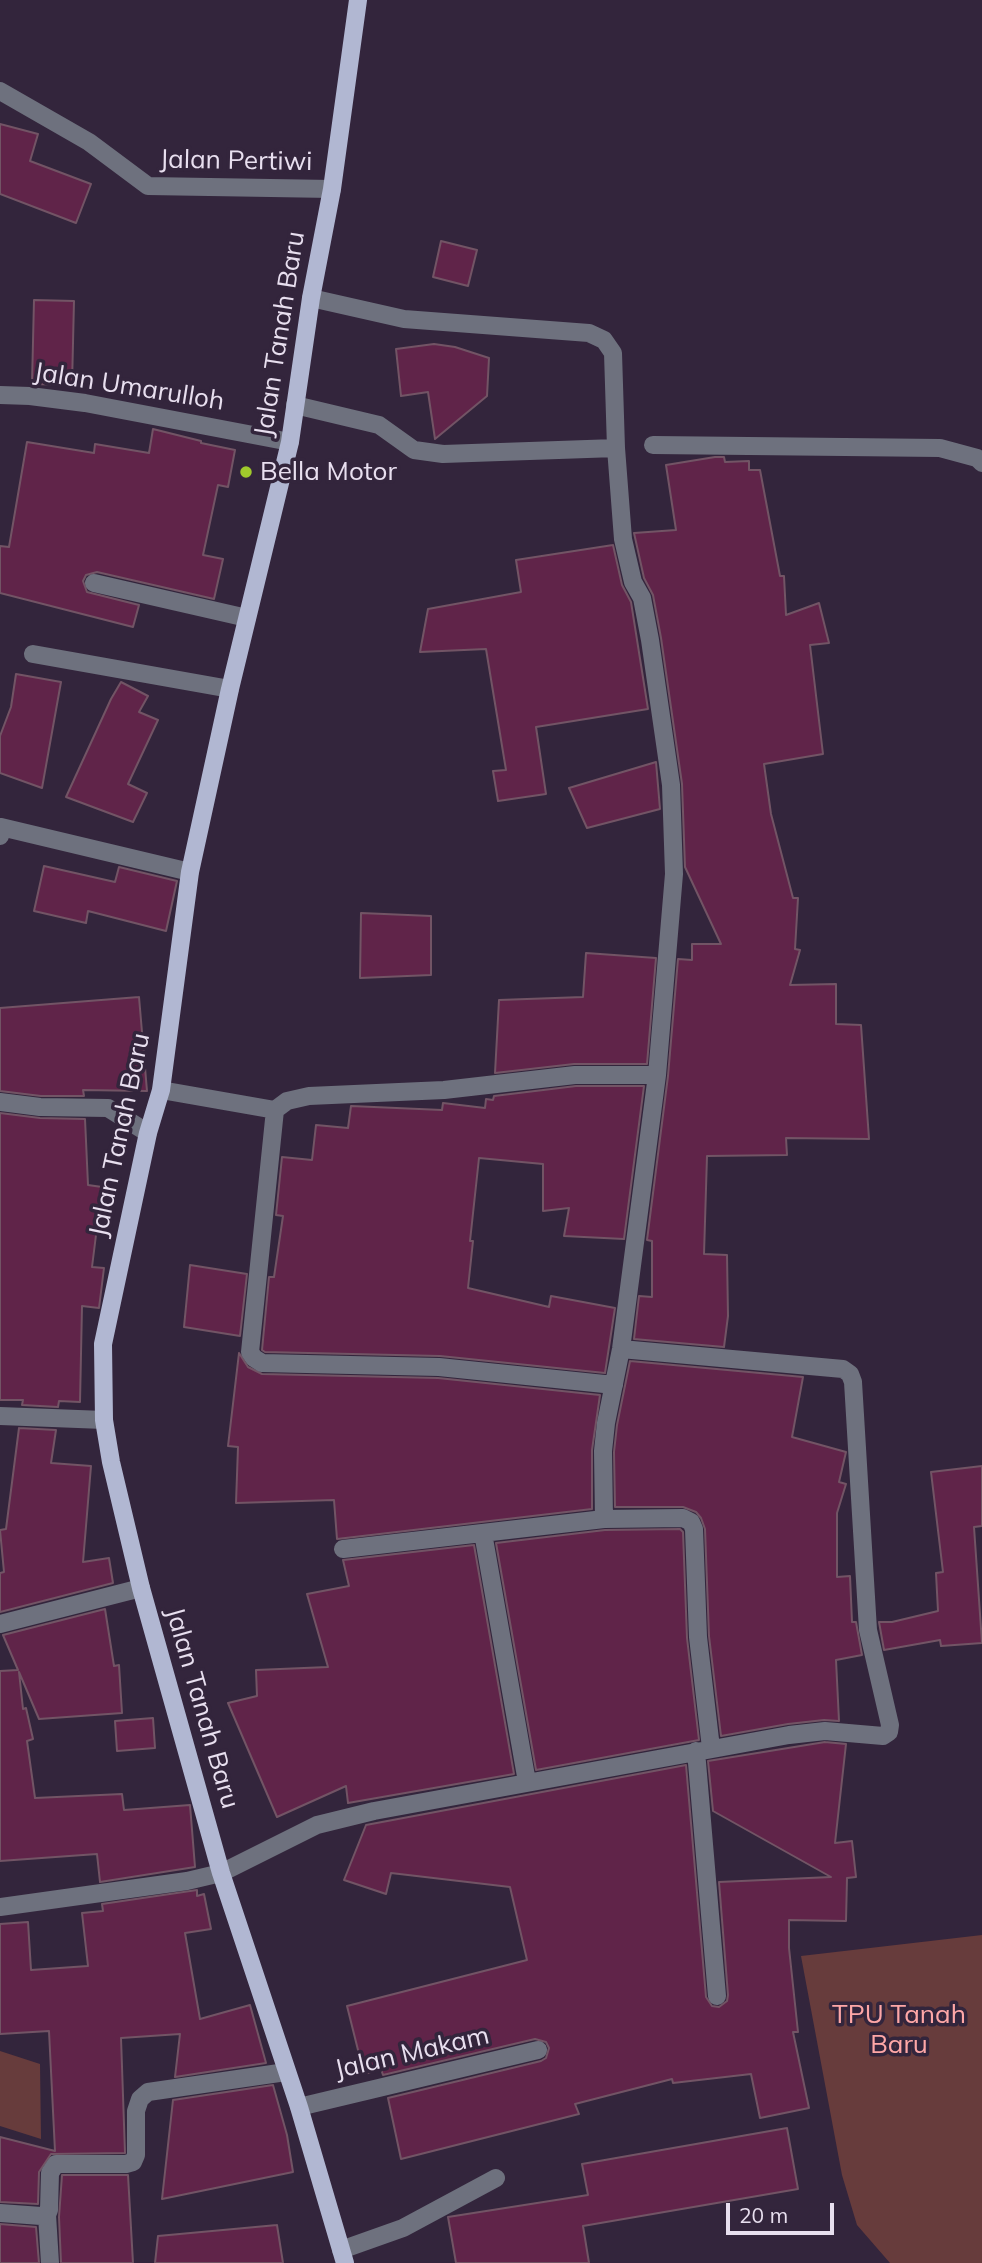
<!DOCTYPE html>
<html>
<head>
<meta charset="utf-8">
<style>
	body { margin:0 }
	#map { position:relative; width:982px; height:2263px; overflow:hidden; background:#33253c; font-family:Mulish,sans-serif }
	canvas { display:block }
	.scale { position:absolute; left:726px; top:2203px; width:108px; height:32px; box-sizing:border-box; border:4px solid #e8dfef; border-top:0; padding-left:9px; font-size:21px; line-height:24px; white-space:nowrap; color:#e8dfef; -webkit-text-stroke:5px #33253c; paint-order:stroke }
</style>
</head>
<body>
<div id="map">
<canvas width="982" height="2263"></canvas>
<div class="scale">20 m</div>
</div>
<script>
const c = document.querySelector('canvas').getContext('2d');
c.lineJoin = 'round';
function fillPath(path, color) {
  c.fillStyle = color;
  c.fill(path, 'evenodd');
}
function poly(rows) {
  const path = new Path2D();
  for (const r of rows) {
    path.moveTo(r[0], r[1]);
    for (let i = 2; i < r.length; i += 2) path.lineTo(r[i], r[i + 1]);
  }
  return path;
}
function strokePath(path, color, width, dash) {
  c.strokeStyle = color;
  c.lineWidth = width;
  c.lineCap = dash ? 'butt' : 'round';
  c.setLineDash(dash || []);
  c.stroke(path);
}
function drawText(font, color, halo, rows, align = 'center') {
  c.font = font + ' Mulish,sans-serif';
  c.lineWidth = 7;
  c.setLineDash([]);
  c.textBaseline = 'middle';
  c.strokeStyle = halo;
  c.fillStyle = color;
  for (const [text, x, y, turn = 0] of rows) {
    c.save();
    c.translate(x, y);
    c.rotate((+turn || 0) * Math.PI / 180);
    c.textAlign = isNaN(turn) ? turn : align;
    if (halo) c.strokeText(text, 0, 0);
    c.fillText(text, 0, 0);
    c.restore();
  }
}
const green = poly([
	[982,1935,982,2263,890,2263,857,2225,842,2175,801,1956],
	[0,2051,40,2064,41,2139,0,2126]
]);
const building = poly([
	[0,124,38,134,30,161,91,184,76,223,0,194,0,124],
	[441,241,477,250,468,286,433,277,441,241],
	[34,300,74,301,72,385,32,384,34,300],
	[434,344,455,347,489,358,487,396,435,439,428,392,401,396,396,349,434,344],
	[153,429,201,441,201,443,235,450,228,487,218,485,203,555,223,559,214,599,97,572,86,575,83,581,87,592,139,605,133,627,0,593,0,546,9,547,27,442,94,453,95,444,149,453,153,429],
	[715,457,724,457,725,462,749,461,749,470,760,470,780,576,784,576,786,615,819,603,829,643,810,645,823,754,764,764,771,814,793,898,798,898,795,949,800,950,790,985,836,984,836,1024,861,1025,869,1139,786,1138,787,1155,707,1156,704,1254,727,1255,728,1316,724,1347,634,1339,639,1296,652,1297,652,1241,647,1240,668,1076,678,959,692,960,692,944,721,944,685,867,682,784,661,638,653,595,644,578,634,533,676,530,666,465,715,457],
	[613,545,622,585,631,602,648,709,536,727,546,794,498,801,493,771,506,770,486,649,420,652,428,609,521,592,516,560,613,545],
	[16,674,61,682,42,788,0,773,0,736,11,707,16,674],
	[121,682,148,696,139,712,158,720,128,784,147,793,133,822,66,797,111,699,121,682],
	[656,762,660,809,587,828,569,788,656,762],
	[44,866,115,882,119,867,177,881,166,931,88,911,86,923,34,911,44,866],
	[361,913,431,916,431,975,360,978,361,913],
	[586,953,656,958,647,1064,574,1064,495,1073,499,1000,583,997,586,953],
	[139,997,147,1091,83,1090,84,1096,41,1096,0,1091,0,1008,139,997],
	[576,1086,644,1086,624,1239,564,1236,569,1208,543,1211,543,1164,479,1158,470,1241,473,1241,468,1288,549,1307,551,1296,615,1308,605,1373,440,1356,265,1352,262,1350,269,1277,274,1277,283,1216,276,1215,282,1157,312,1160,316,1125,348,1128,351,1106,442,1110,443,1103,485,1108,486,1099,493,1100,494,1096,576,1086],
	[0,1113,40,1118,85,1119,88,1185,102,1187,92,1267,104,1268,99,1308,82,1306,80,1402,59,1401,58,1407,22,1405,23,1400,0,1400,0,1113],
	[190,1265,247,1274,240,1336,184,1327,190,1265],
	[239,1353,248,1367,262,1374,438,1378,600,1395,592,1450,592,1509,337,1539,334,1500,236,1503,238,1447,228,1446,239,1353],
	[630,1361,803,1377,792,1437,846,1452,839,1482,846,1484,837,1513,837,1577,850,1576,852,1622,856,1622,862,1655,836,1660,839,1721,824,1720,788,1724,721,1736,709,1636,705,1529,701,1518,696,1512,683,1507,615,1507,614,1452,617,1425,630,1361],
	[19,1428,56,1430,51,1463,91,1466,83,1562,109,1558,113,1583,0,1612,0,1573,4,1572,0,1530,6,1529,19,1428],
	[982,1466,982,1526,974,1527,982,1643,941,1646,940,1640,884,1650,879,1622,892,1622,938,1611,936,1573,943,1572,931,1472,982,1466],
	[680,1529,683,1532,687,1638,699,1740,536,1770,496,1543,605,1530,680,1529],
	[474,1545,514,1774,348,1803,346,1786,277,1817,228,1703,257,1696,256,1670,328,1667,307,1594,349,1586,343,1560,474,1545],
	[105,1609,114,1666,119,1665,122,1713,39,1719,19,1672,23,1709,26,1708,33,1739,27,1741,35,1798,122,1794,124,1810,190,1805,195,1867,100,1882,97,1854,0,1861,0,1671,18,1670,3,1635,105,1609],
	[153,1718,155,1748,117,1751,115,1721,153,1718],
	[825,1742,846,1744,835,1843,852,1841,856,1877,847,1878,846,1921,789,1920,789,1948,798,2032,793,2032,809,2108,760,2118,751,2074,673,2083,672,2079,575,2104,579,2114,401,2159,388,2098,541,2061,546,2058,549,2048,546,2042,535,2039,383,2075,381,2069,364,2074,347,2006,527,1960,510,1887,391,1873,386,1894,344,1880,366,1825,686,1765,706,1997,712,2006,719,2007,727,2001,728,1995,719,1882,831,1877,713,1811,708,1761,825,1742],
	[197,1890,197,1896,204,1894,211,1929,185,1933,200,2019,250,2005,266,2063,175,2077,180,2034,121,2038,125,2153,51,2154,39,2172,38,2204,0,2202,0,2137,55,2151,49,2031,0,2034,0,1924,28,1922,31,1970,88,1966,82,1913,103,1911,102,1904,197,1890],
	[273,2085,287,2135,293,2172,162,2199,173,2100,273,2085],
	[787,2128,798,2189,583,2226,589,2263,456,2263,448,2217,588,2195,582,2164,787,2128],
	[62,2175,128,2175,133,2263,61,2263,59,2217,62,2175],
	[0,2224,36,2227,39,2263,0,2263,0,2224],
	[277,2225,283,2263,155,2263,158,2236,277,2225]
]);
const minor = poly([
	[0,91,89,142,148,186,332,189],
	[311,298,404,319,589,333,604,340,613,353,616,448,623,539,633,582,642,598,650,640,671,785,674,874,657,1075,621,1349,606,1423,603,1451,604,1519],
	[0,395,30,396,85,403,290,442],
	[295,405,379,425,414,450,443,454,616,448],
	[653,445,940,448,977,458,982,463],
	[94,583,247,618],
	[33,654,230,689],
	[0,836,1,827,190,872],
	[161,1090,275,1110],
	[0,1102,40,1107,108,1108,148,1133],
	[614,1385,439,1367,262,1363,254,1358,250,1352,275,1110,287,1101,309,1096,444,1090,575,1075,657,1075],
	[0,1416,104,1420],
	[483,1533,527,1782],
	[343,1549,604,1519,683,1518,691,1522,694,1529,698,1637,711,1748],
	[0,1624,141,1588],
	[696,1751,717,1996],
	[0,1907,187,1881,221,1873,317,1825,374,1811,789,1735,825,1731,883,1736,889,1732,890,1725,868,1630,853,1382,850,1374,843,1369,621,1349],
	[299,2107,538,2050],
	[0,2213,41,2216,47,2215,49,2210,50,2173,56,2164,126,2164,133,2162,136,2155,136,2111,140,2099,148,2092,286,2072],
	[47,2215,50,2263],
	[341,2250,403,2228,496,2178]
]);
const major = poly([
	[345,2263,299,2107,221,1873,141,1588,111,1462,104,1420,103,1344,148,1133,161,1090,190,872,230,689,290,442,311,298,332,189,358,0]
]);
const markers = [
	[246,472,7,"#a0c92c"]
];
const streetNames = [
	["Jalan Pertiwi",236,161,1],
	["Jalan Tanah Baru",280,334,-81],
	["Jalan Umarulloh",129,387,9],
	["Jalan Tanah Baru",120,1135,-78],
	["Jalan Tanah Baru",202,1708,74],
	["Jalan Makam",412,2053,-13]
];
const poiNames = [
	["Bella Motor",260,472]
];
const parkNames = [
	["TPU Tanah",899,2015],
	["Baru",899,2045]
];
fillPath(green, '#673c3c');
fillPath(building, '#602449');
strokePath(building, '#725465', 2);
strokePath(minor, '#6e717e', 18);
strokePath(major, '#b1b7d2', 18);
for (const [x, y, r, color] of markers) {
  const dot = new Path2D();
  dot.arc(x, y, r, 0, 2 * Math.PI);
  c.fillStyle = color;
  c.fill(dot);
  strokePath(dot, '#33253c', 2.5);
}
drawText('26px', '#e8dfef', '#33253c', streetNames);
drawText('26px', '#e8dfef', '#33253c', poiNames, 'left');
drawText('26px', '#fea7a7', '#33253c', parkNames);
</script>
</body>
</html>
